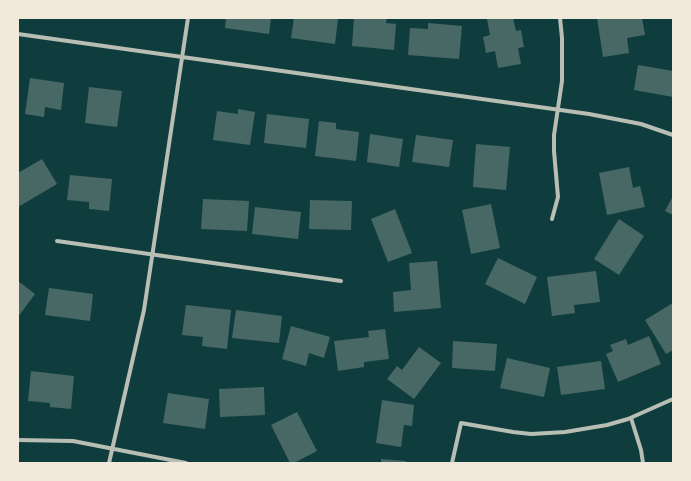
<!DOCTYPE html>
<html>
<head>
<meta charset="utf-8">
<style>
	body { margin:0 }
	#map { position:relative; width:691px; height:481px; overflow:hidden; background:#0f3d3e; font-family:Lora,serif }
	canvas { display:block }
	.frame { position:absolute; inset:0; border:19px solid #f1e9da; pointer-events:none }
</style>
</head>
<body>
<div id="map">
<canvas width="691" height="481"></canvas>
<div class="frame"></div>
</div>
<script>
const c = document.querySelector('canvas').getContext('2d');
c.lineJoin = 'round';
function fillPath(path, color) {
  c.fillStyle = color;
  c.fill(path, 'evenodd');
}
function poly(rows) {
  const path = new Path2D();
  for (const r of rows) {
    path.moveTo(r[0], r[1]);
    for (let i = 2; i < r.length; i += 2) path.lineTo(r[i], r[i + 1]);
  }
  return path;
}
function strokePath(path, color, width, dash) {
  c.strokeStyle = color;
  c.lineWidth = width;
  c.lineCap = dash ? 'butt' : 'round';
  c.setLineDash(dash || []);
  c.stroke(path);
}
const building = poly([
	[226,18,271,18,269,34,225,28],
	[294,18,338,19,335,44,291,38],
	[354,18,387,18,386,23,396,24,394,50,352,46],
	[493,18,513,18,516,31,521,30,524,47,518,48,521,64,498,68,495,51,486,53,483,37,490,35,487,19],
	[597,18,642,18,645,35,627,38,629,53,603,57],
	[428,23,462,26,459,59,408,55,410,28,428,29],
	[638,65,673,71,673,97,634,90],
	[30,78,64,83,61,110,45,107,44,117,25,114],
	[89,87,122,91,117,127,85,123],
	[238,109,255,112,250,145,213,140,217,111,238,114],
	[267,114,309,119,306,148,264,143],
	[319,121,336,123,336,129,359,132,356,161,315,156],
	[370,134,403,139,399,167,367,162],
	[416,135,453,140,449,167,412,162],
	[476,144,510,147,506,190,473,187],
	[42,159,57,184,18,207,18,173],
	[629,167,633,188,640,186,645,207,607,215,599,173],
	[70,175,112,179,109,211,89,209,89,202,67,200],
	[673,196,673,215,665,211],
	[203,199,249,201,247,231,201,229],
	[310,200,352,201,351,230,309,229],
	[491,204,500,248,471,254,462,210],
	[255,207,301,212,298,239,252,234],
	[395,209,412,253,388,262,371,219],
	[619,219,644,236,619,275,594,259],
	[498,258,537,277,525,304,485,284],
	[437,261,441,308,394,312,393,292,411,290,409,263],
	[596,271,600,302,574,305,575,313,552,316,547,277],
	[18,281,35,294,18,317],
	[49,288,93,294,90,321,45,315],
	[673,303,673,350,666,354,645,320],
	[186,305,231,310,227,349,202,346,203,337,182,335],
	[236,310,282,316,279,343,232,338],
	[291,326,330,337,324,358,309,353,306,366,282,359],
	[385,329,389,359,364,362,364,367,338,371,334,341,369,337,368,331],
	[649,336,661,364,618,382,606,354,613,351,610,345,626,339,628,345],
	[453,341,497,344,495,371,452,368],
	[419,347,441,363,414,399,387,379,397,366,402,370],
	[507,358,550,368,544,397,500,388],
	[601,361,605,389,561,395,557,367],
	[31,371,74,376,71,409,50,407,50,403,28,401],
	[264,387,265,415,220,417,219,389],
	[168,393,209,399,205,429,163,423],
	[382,400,414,405,412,426,404,425,401,447,376,443],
	[297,412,317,451,294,463,290,463,271,425],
	[381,459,406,461,406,463,381,463]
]);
const minor = poly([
	[18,34,589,114,641,124,673,135],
	[552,219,558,197,554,151,554,135,562,81,562,38,560,18],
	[57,241,341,281],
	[631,418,641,450,643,463],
	[18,440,73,441,186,463],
	[109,463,144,310,188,18],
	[452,463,461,423,513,432,531,434,565,432,607,425,628,419,673,399]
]);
fillPath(building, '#486865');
strokePath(minor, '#b8beb3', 4);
</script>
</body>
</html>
